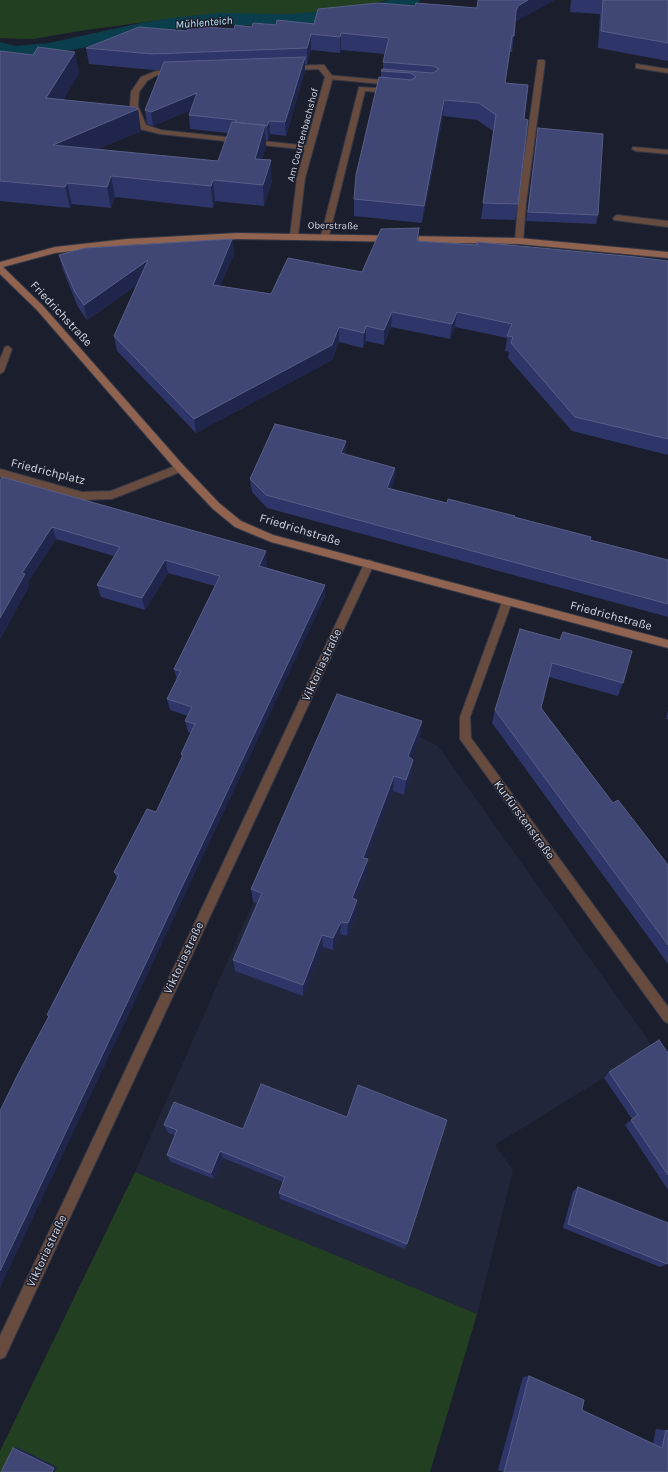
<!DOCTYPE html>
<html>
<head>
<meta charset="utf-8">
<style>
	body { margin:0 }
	canvas { display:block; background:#1b1e2d }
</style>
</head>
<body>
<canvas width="668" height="1472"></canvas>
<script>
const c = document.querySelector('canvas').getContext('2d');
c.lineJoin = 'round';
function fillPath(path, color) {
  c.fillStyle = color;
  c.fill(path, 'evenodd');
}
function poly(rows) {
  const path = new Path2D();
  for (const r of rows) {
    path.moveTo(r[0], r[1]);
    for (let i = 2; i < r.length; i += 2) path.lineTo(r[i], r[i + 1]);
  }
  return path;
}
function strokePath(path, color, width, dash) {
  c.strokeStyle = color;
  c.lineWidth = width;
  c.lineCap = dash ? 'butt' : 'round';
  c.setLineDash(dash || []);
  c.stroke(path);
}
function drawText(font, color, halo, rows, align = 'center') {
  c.font = font + ' Karla,sans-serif';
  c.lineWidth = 3;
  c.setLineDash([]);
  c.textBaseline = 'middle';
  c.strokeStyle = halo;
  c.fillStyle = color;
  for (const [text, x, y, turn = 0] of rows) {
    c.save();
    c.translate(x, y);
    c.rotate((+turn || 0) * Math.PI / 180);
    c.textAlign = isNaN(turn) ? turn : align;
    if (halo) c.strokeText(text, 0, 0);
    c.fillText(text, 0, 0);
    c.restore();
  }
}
const built = poly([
	[329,730,420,737,438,746,653,1047,495,1145,513,1170,477,1314,135,1172]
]);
const green = poly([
	[0,0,387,0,352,8,278,16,256,16,232,14,191,16,85,30,33,39,0,38],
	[135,1172,477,1314,430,1472,0,1472,0,1451]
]);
const canal = poly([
	[389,0,420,0,417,4,364,20,290,26,219,25,141,35,49,55,14,58,0,55,0,42,15,46,49,43,141,23,172,18,219,13,290,14,362,8,389,0]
]);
const service = poly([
	[538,60,544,60,545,62,526,203,523,241,519,244,515,241,518,203,538,60],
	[636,64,668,69,668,73,636,68,636,64],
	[321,65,325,67,324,69,290,70,286,68,290,66,321,65],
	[175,70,178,70,178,74,157,75,147,81,139,92,138,106,146,125,161,130,309,146,313,148,309,150,160,134,140,129,135,121,130,106,131,92,141,77,156,71,175,70],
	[326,75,393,81,397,83,393,85,329,79,326,79,326,75],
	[359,87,391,89,395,91,391,93,365,91,329,236,325,239,321,236,359,87],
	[633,147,668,150,668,154,636,151,632,149,633,147],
	[617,215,668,221,668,227,614,220,613,218,617,215]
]);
const minor = poly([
	[318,65,324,65,333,77,305,178,298,236,294,239,290,236,297,178,325,77,317,67,318,65],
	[8,346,12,349,4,371,0,374,0,359,5,347,8,346],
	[180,464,185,468,183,471,112,499,82,500,0,477,0,469,82,492,111,491,180,464],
	[369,560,373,561,374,564,5,1357,0,1359,0,1336,364,564,365,561,369,560],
	[507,598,511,599,512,602,470,717,471,738,668,1007,668,1023,664,1021,460,739,460,717,502,602,503,599,507,598]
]);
const secondary = poly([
	[238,233,519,238,668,252,668,258,519,244,238,239,127,245,55,253,3,267,43,306,183,465,219,503,241,521,273,535,668,640,668,648,271,542,235,527,213,509,177,471,37,310,0,274,0,262,55,247,127,239,238,233]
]);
const wall = poly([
	[571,0,668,0,668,61,598,48,600,14,570,12],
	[515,22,512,52,510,52,505,83,524,119,518,204,515,220,481,219,493,131,477,120,443,116,422,223,354,216,354,199,381,77,381,71,383,69,383,62,385,54,341,50,340,53,311,50,307,64,305,64,305,71,286,136,270,134,268,140,266,140,266,147,262,159,272,181,264,206,215,201,213,208,115,197,111,208,72,204,70,208,0,201,0,51,79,73,63,100,141,131,98,149,218,161,228,133,190,129,189,115,191,110,153,126,147,124,145,110,161,70,154,70,89,64,86,48,187,31,234,29,252,27,276,25,314,24],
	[538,128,598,215,596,224,526,221],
	[232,239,234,254,220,286,271,294,362,272,418,241,668,261,668,455,572,431,508,358,509,352,505,351,507,338,455,327,450,339,391,327,384,345,366,341,363,348,339,342,332,360,196,433,117,351,114,336,137,285,87,320,78,307,63,270,59,255],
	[346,441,346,455,395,468,394,481,391,489,447,503,514,517,590,540,668,560,668,617,267,508,252,492,250,479],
	[0,481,267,564,265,567,325,585,325,597,48,1017,47,1015,117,879,114,872,156,812,182,759,181,754,191,733,188,732,185,721,188,716,170,710,167,699,177,680,174,669,215,586,168,573,145,610,101,597,97,585,114,556,56,539,28,582,29,586,0,639],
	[560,640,623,683,618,696,549,677,541,708,613,803,668,865,668,964,492,723,495,710],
	[668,710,668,719,666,719],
	[422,721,420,737,411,758,413,760,411,775,404,795,393,791,366,859,367,873,356,899,357,913,349,933,347,936,340,934,333,950,323,947,303,996,235,971,233,960,257,903,253,902,251,889],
	[668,1053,668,1190,625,1125,632,1119,604,1078,609,1072],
	[174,1102,407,1244,405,1249,280,1199,279,1193,283,1182,223,1158,214,1179,171,1162,167,1155,175,1135,168,1133,164,1125],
	[578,1187,667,1264,660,1267,563,1228,573,1191],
	[529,1376,582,1410,653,1444,656,1429,666,1430,668,1472,504,1472,498,1470,523,1377]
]);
const shadedWall = poly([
	[528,0,555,0,515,22,516,11,518,6],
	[341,33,341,50,340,53,340,37],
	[311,34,311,50,307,64,307,48],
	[75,52,79,73,51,120,46,98],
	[305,57,305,71,286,136,285,122],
	[197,93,198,107,153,126,151,112],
	[444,100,443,116,422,223,424,206],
	[138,109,141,131,58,166,53,145],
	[269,121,270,134,268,140,267,126],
	[265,125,266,147,256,180,255,159],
	[271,160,272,181,264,206,263,185],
	[111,176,115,197,111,208,107,187],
	[213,180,215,201,213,208,211,186],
	[67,183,72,204,70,208,65,187],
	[419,228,418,244,417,241],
	[232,239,234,254,214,300,213,285],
	[148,260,150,276,87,320,84,305],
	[392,312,391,327,384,345,384,330],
	[457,312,455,327,450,339,452,324],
	[366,326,366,341,363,348,364,333],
	[339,327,339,342,332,360,196,433,194,419],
	[346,441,346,454,341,466,341,453],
	[395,468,394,481,386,501,387,488],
	[52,527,56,539,28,582,29,586,0,639,0,618,22,573],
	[266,551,267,564,260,578,259,566],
	[165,560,168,573,145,610,142,598],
	[325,585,325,597,0,1288,0,1271],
	[422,721,420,737,406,772,408,756],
	[413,760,411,775,404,795,406,780],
	[394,776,393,791,362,871,363,858],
	[368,859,367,873,351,910,352,898],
	[357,900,357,913,349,933,347,936,348,923],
	[341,922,340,934,333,950,333,938],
	[322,935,323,947,303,996,303,985],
	[220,1151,223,1158,214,1179,211,1173],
	[16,1447,57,1467,55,1472,52,1472,13,1448]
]);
const building = poly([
	[478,0,528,0,518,6,516,11,514,36,512,36,505,83,528,85,524,119,528,120,518,204,483,203,496,115,479,103,444,100,424,206,354,199,356,175,379,77,411,80,416,77,411,73,381,71,382,69,433,73,439,69,433,66,383,62,389,38,341,33,340,37,311,34,307,48,152,54,86,48,139,27,187,31,189,26,234,29,235,25,252,27,253,23,276,25,277,20,314,24,318,9,378,3,415,6,416,3,477,8,478,0],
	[603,0,668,0,668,43,601,31,603,0],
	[38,47,75,52,46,98,134,107,138,109,53,145,218,161,232,122,265,125,255,159,271,160,263,185,213,180,211,186,111,176,107,187,67,183,65,187,0,181,0,51,33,55,38,47],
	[305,57,285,122,269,121,267,126,235,122,236,120,189,115,197,93,151,112,145,110,164,62,305,57],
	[538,128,603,134,598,215,528,212,538,128],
	[419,228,417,241,477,245,477,242,636,257,668,261,668,439,575,417,511,343,513,337,507,336,512,324,457,312,452,324,392,312,384,330,366,326,364,333,339,327,332,345,194,419,114,336,148,260,84,305,75,292,59,255,85,248,232,239,213,285,271,294,288,258,362,272,381,229,419,228],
	[275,424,346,441,341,453,395,468,387,488,447,503,448,499,515,516,514,517,591,537,590,540,668,560,668,604,266,495,250,479,275,424],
	[2,477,266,551,259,566,325,585,0,1271,0,1111,17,1076,49,1016,47,1015,119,875,114,872,147,809,156,812,183,755,181,754,195,724,185,721,192,707,167,699,181,671,174,669,220,576,165,560,142,598,97,585,120,547,52,527,22,573,25,574,0,618,0,481,2,477],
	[520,629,560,640,563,632,632,651,623,683,552,663,541,708,613,803,618,800,668,865,668,945,495,710,520,629],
	[337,694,422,721,408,756,413,760,406,780,394,776,363,858,368,859,352,898,357,900,349,921,348,923,341,922,333,938,322,935,303,985,233,960,262,893,251,889,337,694],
	[659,1040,668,1053,668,1175,631,1120,638,1115,609,1072,659,1040],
	[261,1084,347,1117,358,1085,447,1120,407,1244,279,1193,285,1177,220,1151,211,1173,167,1155,177,1130,164,1125,174,1102,243,1129,261,1084],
	[578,1187,668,1223,668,1259,667,1264,568,1224,578,1187],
	[529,1376,584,1400,582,1410,662,1448,666,1430,668,1431,668,1472,504,1472,529,1376],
	[13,1448,54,1468,52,1472,1,1472,13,1448]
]);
const farStreetnames = [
	["Am Courtenbachshof",303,135,-75],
	["Oberstraße",333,226,1]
];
const farWaternames = [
	["Mühlenteich",204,23,-5]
];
const streetNames = [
	["Friedrichstraße",61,314,47],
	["Friedrichplatz",48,472,14],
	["Friedrichstraße",300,530,17],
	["Friedrichstraße",611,616,15],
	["Viktoriastraße",322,665,-65],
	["Kurfürstenstraße",524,820,54],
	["Viktoriastraße",184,958,-65],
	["Viktoriastraße",47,1251,-65]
];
fillPath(built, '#21263a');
fillPath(green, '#224021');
fillPath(canal, '#0b3e4d');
strokePath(service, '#353846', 2);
strokePath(minor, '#353846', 2);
strokePath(secondary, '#353846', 2);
fillPath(service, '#674b3f');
fillPath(minor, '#674b3f');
fillPath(secondary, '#8f6350');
fillPath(wall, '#2e3568');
fillPath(shadedWall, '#1f254b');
fillPath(building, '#404775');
strokePath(building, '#575e86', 1);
drawText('10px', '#d5d8e2', '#1b1e2d', farStreetnames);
drawText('italic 11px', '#bde8f8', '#1b1e2d', farWaternames);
drawText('12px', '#d5d8e2', '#1b1e2d', streetNames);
</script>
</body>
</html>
